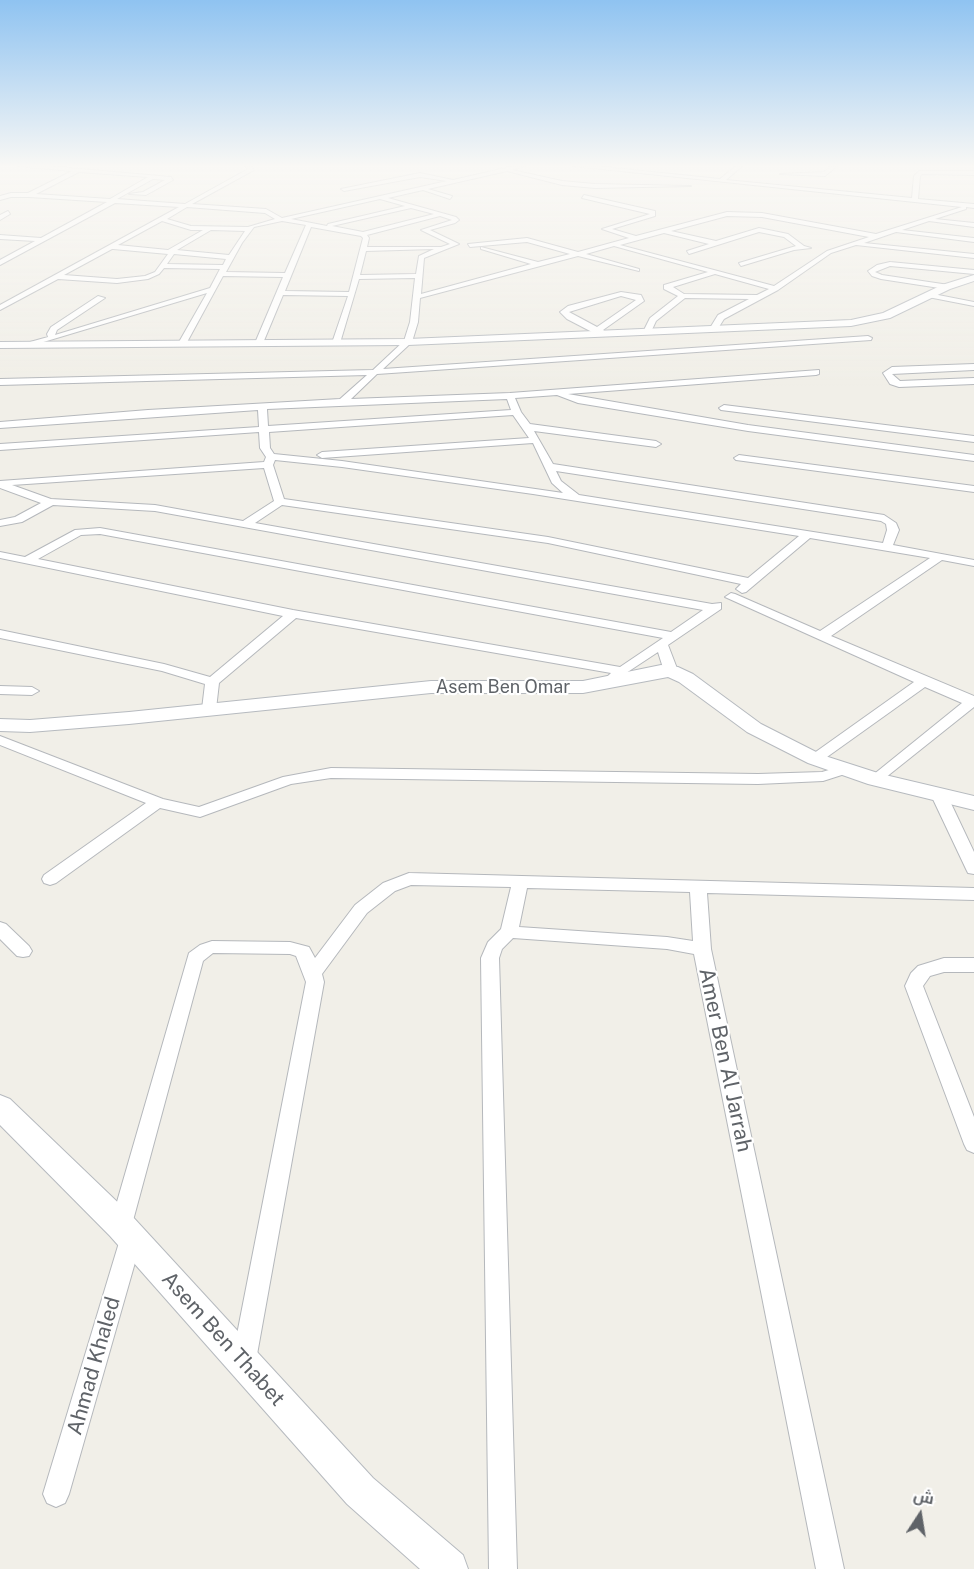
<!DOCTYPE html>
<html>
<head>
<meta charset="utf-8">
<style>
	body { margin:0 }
	#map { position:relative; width:974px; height:1569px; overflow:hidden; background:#f1efe8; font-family:"Public Sans",Cairo,sans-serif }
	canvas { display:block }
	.north { position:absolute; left:890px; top:1485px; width:60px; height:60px; -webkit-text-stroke:4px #fff; paint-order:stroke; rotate:12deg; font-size:16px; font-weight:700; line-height:24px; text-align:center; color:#5f6368 }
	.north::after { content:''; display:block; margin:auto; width:21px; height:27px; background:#5f6368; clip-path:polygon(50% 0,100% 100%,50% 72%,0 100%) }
</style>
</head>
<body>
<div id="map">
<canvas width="974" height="1569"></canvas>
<div class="north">ش</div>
</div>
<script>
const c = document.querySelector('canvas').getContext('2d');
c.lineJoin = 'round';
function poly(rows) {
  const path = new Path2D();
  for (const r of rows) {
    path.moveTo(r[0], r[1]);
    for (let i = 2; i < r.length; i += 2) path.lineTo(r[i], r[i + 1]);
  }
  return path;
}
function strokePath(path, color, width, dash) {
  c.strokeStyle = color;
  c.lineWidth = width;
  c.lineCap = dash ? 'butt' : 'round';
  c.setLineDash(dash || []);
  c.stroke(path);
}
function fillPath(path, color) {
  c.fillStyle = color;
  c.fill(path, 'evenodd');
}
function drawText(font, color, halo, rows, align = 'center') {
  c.font = font + ' "Public Sans",sans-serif';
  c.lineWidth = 4.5;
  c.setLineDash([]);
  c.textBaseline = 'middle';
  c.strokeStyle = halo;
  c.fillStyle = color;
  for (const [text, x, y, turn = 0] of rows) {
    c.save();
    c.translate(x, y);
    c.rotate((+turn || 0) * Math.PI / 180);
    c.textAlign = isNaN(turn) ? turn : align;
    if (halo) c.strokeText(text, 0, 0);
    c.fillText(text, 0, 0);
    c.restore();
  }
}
const street = poly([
	[18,166,46,166,171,177,173,180,146,195,129,194,143,192,165,180,153,179,117,199,185,204,248,169,245,166,251,166,254,170,192,204,266,209,282,218,447,181,420,177,344,191,341,189,420,173,453,180,514,166,525,166,512,170,562,181,595,184,691,186,595,188,562,185,507,171,428,189,452,196,450,199,423,190,388,198,456,217,459,220,455,223,430,230,459,244,424,258,421,294,531,264,481,249,481,247,538,262,570,254,527,242,470,247,468,244,527,238,578,252,629,238,602,229,650,214,582,198,584,195,655,211,655,216,612,229,636,236,727,212,762,213,876,234,962,207,573,166,594,166,720,179,736,166,742,166,726,180,912,198,914,176,919,171,974,171,974,175,922,174,920,176,918,199,974,204,974,208,966,207,966,209,935,219,974,223,974,227,929,221,902,230,974,238,974,242,896,232,864,243,974,254,974,258,856,245,831,253,778,290,724,319,717,330,710,328,718,315,749,299,685,298,656,321,650,334,647,334,643,332,650,318,678,296,664,289,664,285,708,272,614,246,586,254,639,269,639,271,578,256,420,298,418,322,412,342,383,369,868,336,872,338,871,340,377,374,351,399,510,393,819,370,819,374,816,375,568,394,748,425,974,455,974,461,748,431,578,403,557,395,515,398,521,412,530,424,656,441,661,444,656,447,534,431,553,464,884,515,896,523,899,530,893,545,974,560,974,566,942,560,831,636,974,696,974,707,880,782,875,784,868,779,962,703,925,687,820,762,810,762,808,759,810,756,914,682,725,597,731,593,735,594,820,631,930,558,810,538,746,592,742,593,736,589,741,584,548,543,282,505,255,523,712,604,721,603,721,609,668,645,678,671,671,675,664,671,658,652,614,681,607,677,611,673,296,618,219,683,216,709,209,713,202,709,205,684,162,671,0,638,0,630,164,664,210,677,283,616,0,558,0,552,25,557,75,530,100,528,671,632,703,610,155,511,53,505,22,522,0,526,0,520,15,517,41,503,0,488,0,481,264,462,266,457,260,448,259,432,0,450,0,444,259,427,258,410,0,428,0,422,148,410,340,399,367,375,0,385,0,379,373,370,404,341,410,322,415,278,359,279,340,343,336,345,332,343,348,296,283,295,263,343,259,345,255,343,283,277,223,276,186,344,179,342,207,293,30,346,30,342,48,337,47,334,51,327,98,296,105,298,57,330,55,335,210,288,220,269,164,268,159,274,148,279,117,283,58,279,0,310,0,305,179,207,115,203,0,265,0,260,35,241,0,239,0,235,41,238,107,202,29,197,11,197,0,200,0,196,11,193,28,193,72,171,18,166],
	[79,172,148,177,110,199,36,194,79,172],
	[380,199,405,206,328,224,327,226,291,219,380,199],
	[187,207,265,213,275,219,248,227,191,226,167,219,187,207],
	[411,208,434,214,363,232,332,226,411,208],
	[440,216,452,220,421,230,450,244,441,247,367,247,369,238,367,235,440,216],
	[727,216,762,217,869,237,827,251,774,286,620,245,664,233,709,244,687,251,689,254,759,232,784,237,796,246,739,263,741,266,794,250,811,248,804,246,788,234,759,228,716,241,671,231,727,216],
	[162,221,191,230,203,230,168,250,118,245,162,221],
	[282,221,306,225,285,273,226,272,242,243,254,227,282,221],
	[311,227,361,236,363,238,349,292,285,291,311,227],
	[211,230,245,231,229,255,177,250,211,230],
	[112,249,113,249,168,254,155,272,145,276,117,279,64,275,112,249],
	[434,249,419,256,416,274,360,275,366,251,434,249],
	[174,254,226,259,223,265,167,264,174,254],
	[715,274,769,289,757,295,684,294,673,287,715,274],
	[507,399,511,410,268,426,267,409,507,399],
	[513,415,529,438,322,452,317,455,322,458,533,443,552,483,563,493,342,461,274,454,270,448,269,432,513,415],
	[275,460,342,467,533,494,799,536,748,578,548,537,284,499,273,465,275,460],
	[264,468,274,501,243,521,155,505,51,499,12,485,264,468],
	[556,471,881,521,886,524,887,530,883,543,579,495,561,481,556,471],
	[100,534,663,638,620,667,293,610,38,559,81,535,100,534],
	[831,166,837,166,825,176,780,174,824,172,831,166],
	[8,211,10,214,0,220,0,215,8,211],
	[890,262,974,270,974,274,890,266,875,272,882,275,949,285,946,289,881,279,872,276,868,271,877,265,890,262],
	[621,292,641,295,644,301,603,330,607,333,606,335,594,333,567,319,560,312,568,306,621,292],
	[621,296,636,300,597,327,569,312,621,296],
	[928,293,974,302,974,306,928,297,928,293],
	[974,364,974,370,892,374,900,381,974,378,974,384,899,387,890,384,883,373,892,367,974,364],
	[724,405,974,436,974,442,721,410,719,408,724,405],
	[739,455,974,486,974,492,736,460,734,458,739,455],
	[0,686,32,687,39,691,32,695,0,694,0,686],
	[0,736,163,799,199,807,283,777,331,768,758,774,822,772,846,765,853,769,851,772,823,781,758,784,331,778,291,784,200,817,160,808,56,883,50,885,44,883,42,879,44,875,146,803,0,745,0,736],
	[939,790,947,795,974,852,974,874,968,873,966,869,931,795,939,790],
	[409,873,974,888,974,900,707,893,711,949,844,1569,816,1569,694,954,667,949,513,938,502,949,499,958,517,1569,489,1569,481,958,488,942,501,929,511,887,411,885,395,891,367,913,322,974,324,982,256,1360,252,1368,244,1372,236,1368,232,1360,306,982,296,956,290,954,213,953,203,961,131,1228,139,1231,142,1238,69,1494,65,1503,56,1507,47,1503,43,1494,121,1236,113,1233,110,1226,189,953,200,945,212,941,290,942,309,947,315,958,355,905,383,883,409,873],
	[527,888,690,892,693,941,667,937,519,927,527,888],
	[0,922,6,924,29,946,32,951,29,956,23,957,17,956,0,939,0,922],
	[944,958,974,958,974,972,944,972,930,976,923,986,974,1117,974,1153,967,1150,964,1144,905,986,911,973,918,966,944,958]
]);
const secondary = poly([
	[974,275,974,281,950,289,890,318,851,326,408,345,0,348,0,342,408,339,851,320,883,313,942,285,974,275],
	[661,665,678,667,693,674,761,724,822,755,881,774,974,796,974,810,868,784,808,763,747,732,679,682,668,677,583,693,431,693,129,724,30,732,0,731,0,719,30,720,129,712,431,681,583,681,661,665],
	[0,1095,10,1099,132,1216,373,1478,463,1555,468,1569,420,1569,347,1504,110,1236,0,1125,0,1095]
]);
const streetNames = [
	["Asem Ben Omar",503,687]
];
const nearStreetnames = [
	["Amer Ben Al Jarrah",725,1060,78],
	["Asem Ben Thabet",223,1339,48],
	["Ahmad Khaled",94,1366,-74]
];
strokePath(street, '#b5b8bc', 2);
strokePath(secondary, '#b6babf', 2);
fillPath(street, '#fff');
fillPath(secondary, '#fff');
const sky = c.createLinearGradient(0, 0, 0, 386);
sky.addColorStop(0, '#8fc3f1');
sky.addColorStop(0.43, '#f9f8f5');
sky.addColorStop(1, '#f9f8f500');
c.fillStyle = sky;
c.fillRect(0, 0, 974, 386);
drawText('18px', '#5f6368', '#fff', streetNames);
drawText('21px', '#5f6368', '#fff', nearStreetnames);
</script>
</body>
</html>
